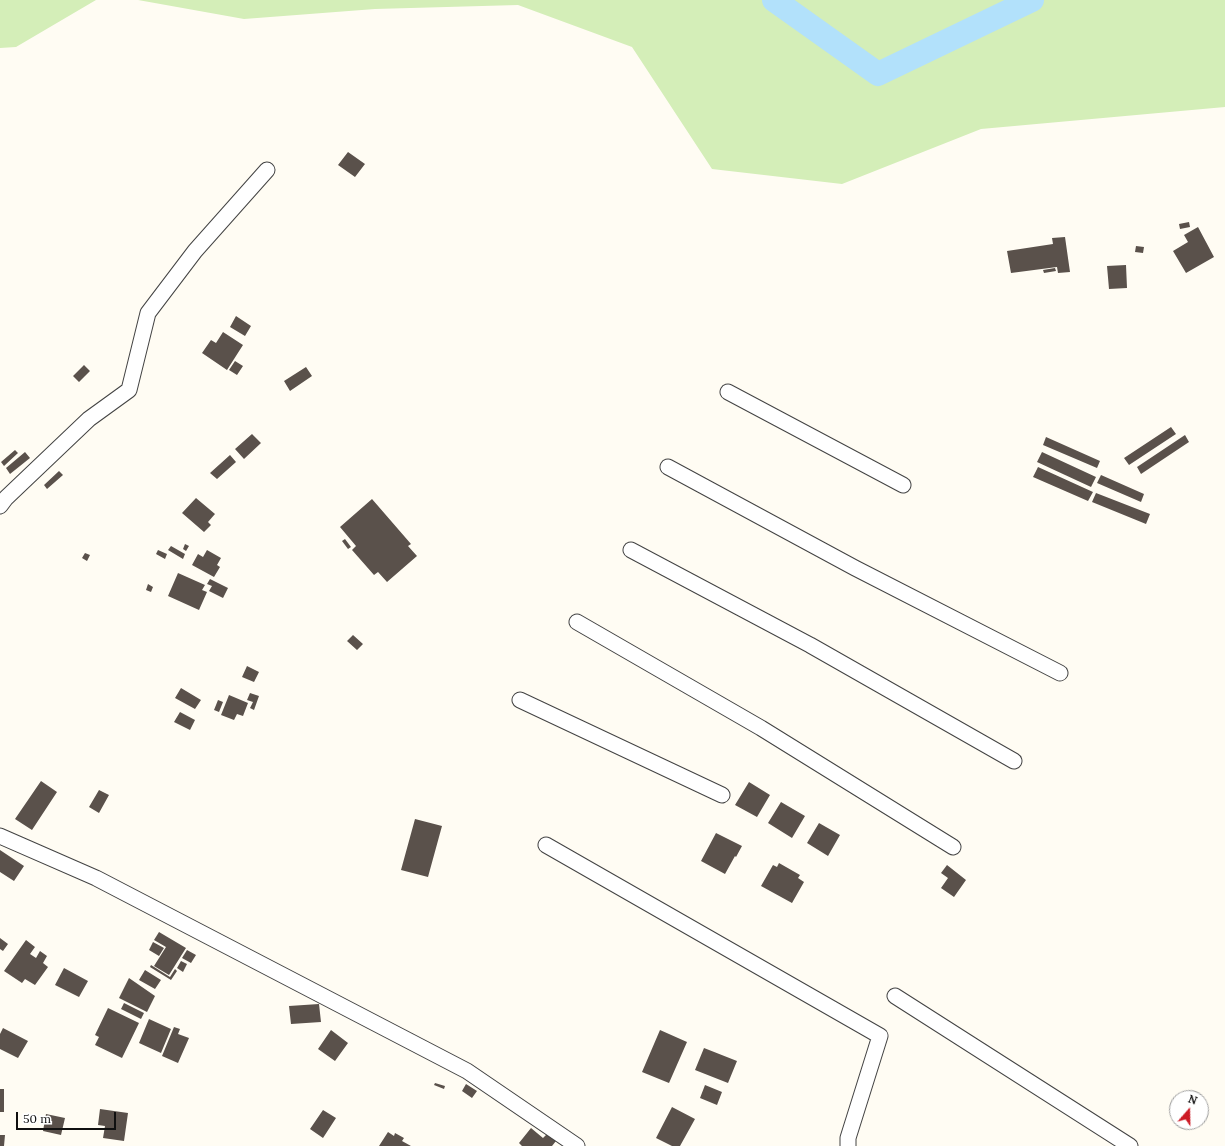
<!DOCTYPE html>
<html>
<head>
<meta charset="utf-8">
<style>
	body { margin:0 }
	#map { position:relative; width:1225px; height:1146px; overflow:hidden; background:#fffcf3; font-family:Lora,serif }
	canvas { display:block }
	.north { position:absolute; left:1169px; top:1090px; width:40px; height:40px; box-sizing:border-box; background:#fff; border:1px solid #9f9f9f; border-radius:50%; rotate:20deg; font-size:11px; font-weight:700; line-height:16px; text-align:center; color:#101010 }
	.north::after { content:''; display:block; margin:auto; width:14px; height:18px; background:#cd1a25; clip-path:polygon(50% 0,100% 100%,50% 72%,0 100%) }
	.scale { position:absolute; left:16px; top:1112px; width:100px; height:18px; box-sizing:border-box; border:2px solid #101010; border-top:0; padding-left:5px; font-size:12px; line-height:14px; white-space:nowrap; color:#101010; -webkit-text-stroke:3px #fff; paint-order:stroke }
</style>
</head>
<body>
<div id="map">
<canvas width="1225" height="1146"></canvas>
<div class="north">N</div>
<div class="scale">50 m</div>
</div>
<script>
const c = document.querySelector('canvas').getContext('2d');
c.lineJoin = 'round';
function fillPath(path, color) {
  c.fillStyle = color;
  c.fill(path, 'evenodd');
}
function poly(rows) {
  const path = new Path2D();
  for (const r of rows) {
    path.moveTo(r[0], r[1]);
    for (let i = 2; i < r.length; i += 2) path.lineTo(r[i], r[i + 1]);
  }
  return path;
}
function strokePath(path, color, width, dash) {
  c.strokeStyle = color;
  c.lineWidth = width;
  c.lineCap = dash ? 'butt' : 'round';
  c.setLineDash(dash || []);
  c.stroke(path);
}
const green = poly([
	[0,0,96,0,16,47,0,48],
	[138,0,1225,0,1225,107,981,129,842,184,712,169,632,47,518,5,375,9,244,19]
]);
const river = poly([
	[774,0,878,74,1032,0]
]);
const building = poly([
	[348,152,365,164,355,177,338,165],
	[1189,222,1190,227,1180,229,1179,224],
	[1198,227,1214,257,1186,273,1173,251,1188,242,1184,235],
	[1065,237,1070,272,1058,273,1057,267,1011,273,1007,251,1053,244,1052,238],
	[1136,246,1144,247,1143,253,1135,252],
	[1126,265,1127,288,1109,289,1107,266],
	[1055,268,1056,271,1044,273,1043,270],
	[236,316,251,326,245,336,230,327],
	[223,332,243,345,227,370,202,353,211,340,216,343],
	[235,361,243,366,237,375,229,370],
	[84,365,90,371,79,382,73,376],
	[306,367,312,376,290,391,284,381],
	[1171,427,1176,434,1129,465,1124,458],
	[252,434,261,443,244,459,235,449],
	[1185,435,1189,442,1141,474,1137,467],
	[1046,437,1100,461,1097,468,1043,445],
	[15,450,18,453,4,466,1,462],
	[25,452,30,458,10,474,6,468],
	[1042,452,1096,477,1091,487,1037,462],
	[230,455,236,462,217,479,210,473],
	[1038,467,1093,492,1088,501,1033,477],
	[59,471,63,475,47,489,44,485],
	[1101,475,1144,494,1141,502,1097,483],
	[1096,493,1150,514,1146,524,1092,502],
	[196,498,215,514,208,522,211,525,204,532,182,513],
	[372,499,411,544,408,546,417,556,387,582,378,572,374,575,352,550,356,546,340,527],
	[345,539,351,547,348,549,342,541],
	[185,544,189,546,186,551,183,549],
	[171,546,185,554,183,559,168,550],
	[158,550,167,554,165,559,156,554],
	[207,550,221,558,217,565,220,567,214,577,192,565,198,554,203,557],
	[85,553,90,555,87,561,82,558],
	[178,573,205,585,202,590,207,592,199,610,168,596],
	[210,579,228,588,223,598,209,591,212,586,207,584],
	[148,584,153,587,151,592,146,590],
	[353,635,363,644,357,650,347,641],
	[247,666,259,672,254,682,242,677],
	[181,688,201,700,195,709,175,698],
	[250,693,259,696,254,710,250,708,253,702,247,700],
	[229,695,248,703,243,716,237,714,234,720,221,715],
	[218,700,223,702,219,712,214,710],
	[180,712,195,720,190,730,174,722],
	[41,781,57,792,32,830,15,819],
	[749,782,770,795,757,817,735,805],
	[99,790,109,795,99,813,89,807],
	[781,802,805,816,792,838,768,823],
	[415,819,442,826,428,877,401,870],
	[819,823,840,835,828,856,807,843],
	[716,833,742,846,736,857,735,856,725,874,701,861],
	[0,850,24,866,14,881,0,872],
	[779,863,800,875,798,878,804,882,792,903,761,886,773,865,777,867],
	[947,865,966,880,954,897,941,888,948,878,941,873],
	[159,932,186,948,169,975,154,966,166,947,154,940],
	[0,938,8,944,3,951,0,949],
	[26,940,35,947,30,954,36,958,40,951,47,956,43,963,48,967,35,985,25,979,22,983,4,971],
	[153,942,164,948,159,956,149,950],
	[187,950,196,955,191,963,182,958],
	[181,961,187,964,183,972,177,968],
	[151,965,170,977,175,969,177,971,171,980,150,967],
	[64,968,88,981,79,997,55,985],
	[145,970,161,980,155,989,139,980],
	[129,978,155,996,147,1012,119,998],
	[124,1003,144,1013,141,1019,121,1009],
	[319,1004,321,1022,291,1024,289,1006],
	[108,1008,139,1023,122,1058,95,1045,99,1037,95,1035],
	[149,1019,171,1029,161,1053,139,1043],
	[174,1027,180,1029,178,1034,189,1038,178,1063,162,1056],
	[3,1028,28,1041,18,1058,0,1049,0,1034],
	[331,1030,348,1043,335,1061,318,1049],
	[660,1030,687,1042,669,1083,642,1072],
	[704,1048,737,1061,728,1083,695,1070],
	[435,1083,445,1086,444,1089,434,1085],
	[466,1084,477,1091,472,1098,462,1091],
	[705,1085,722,1092,717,1105,700,1098],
	[0,1089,4,1089,4,1112,0,1112],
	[672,1107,695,1119,680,1146,672,1146,656,1138],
	[100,1109,128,1113,124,1141,103,1138,105,1126,98,1125],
	[323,1110,336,1118,323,1138,310,1129],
	[46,1114,65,1118,61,1135,43,1131],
	[531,1128,543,1138,547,1134,556,1141,552,1146,522,1146,519,1143],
	[388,1132,394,1136,395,1133,404,1138,402,1141,411,1146,379,1146],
	[0,1135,5,1135,4,1146,0,1146]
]);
const minor = poly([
	[728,392,903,485],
	[668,467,855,568,1060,673],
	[0,506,6,498,89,419,129,390,148,313,195,251,267,170],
	[631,550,810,645,1014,761],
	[577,622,761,728,953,847],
	[520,700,722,795],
	[0,836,96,878,467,1071,577,1146],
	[546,845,880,1036,848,1138,848,1146],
	[895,996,1130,1146]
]);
fillPath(green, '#d4eeb8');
strokePath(river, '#b2e1fb', 24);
fillPath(building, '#5a514b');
strokePath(minor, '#434343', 17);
strokePath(minor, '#fff', 15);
</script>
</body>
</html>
